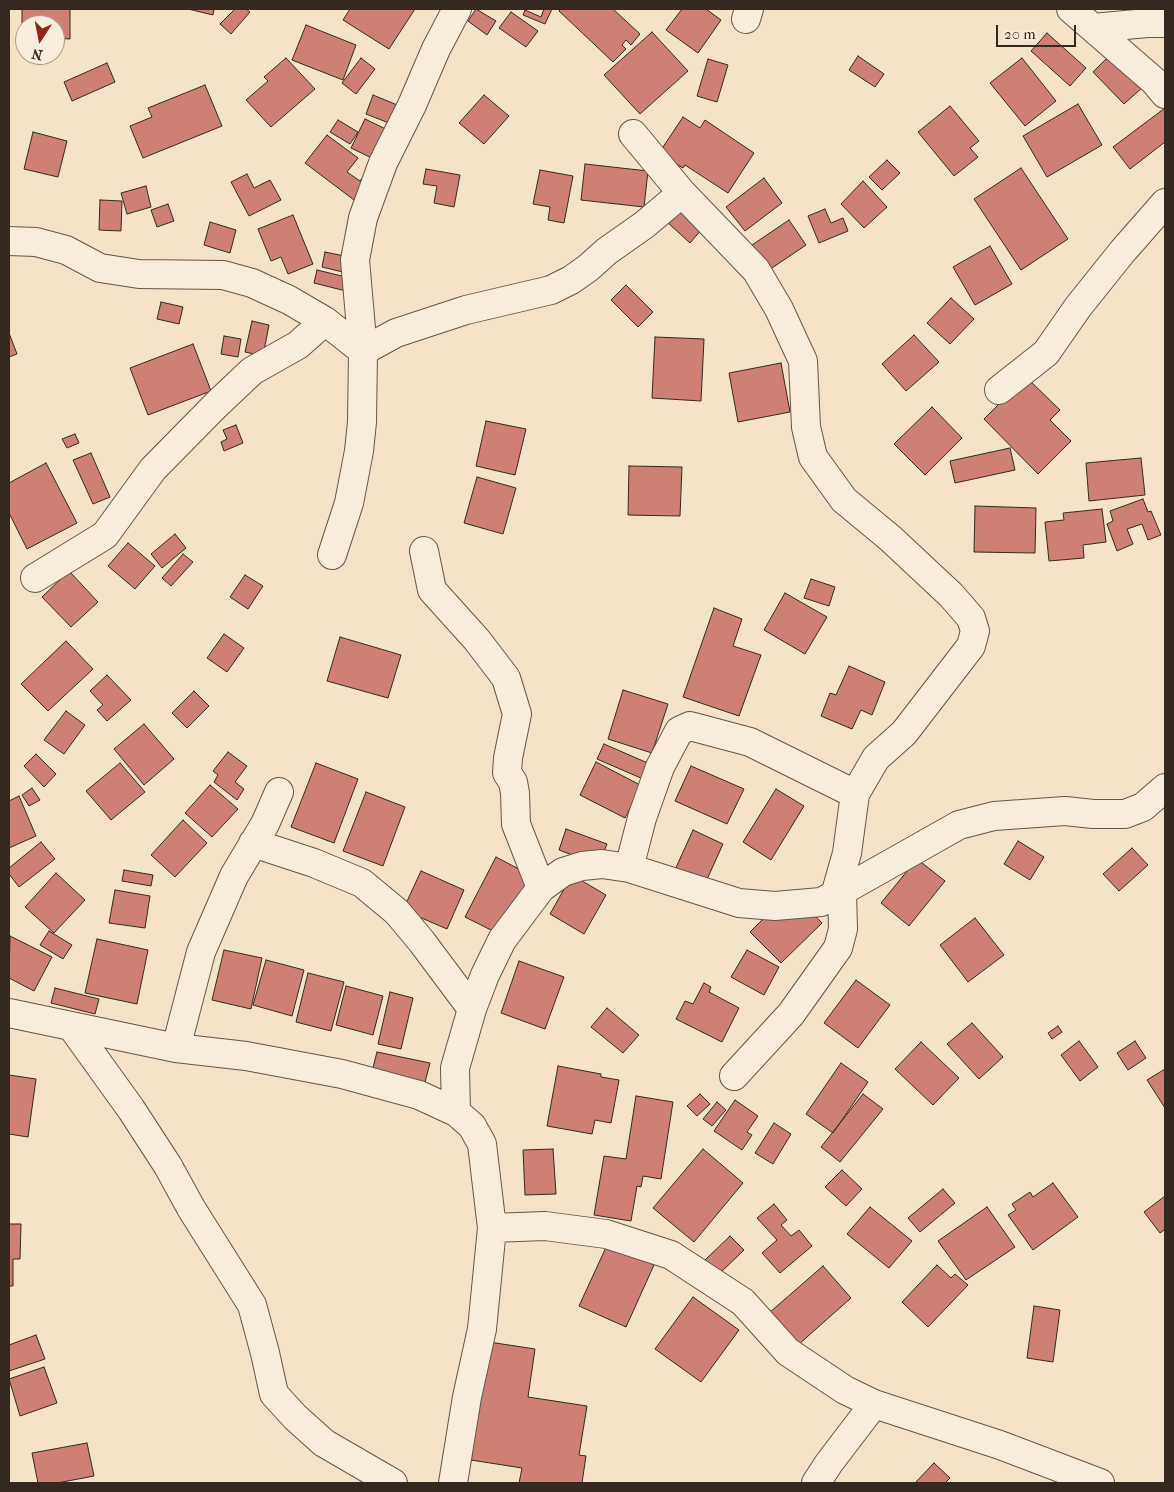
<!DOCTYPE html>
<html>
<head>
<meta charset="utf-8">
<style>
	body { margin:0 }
	#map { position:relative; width:1174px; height:1492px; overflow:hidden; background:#f4e2c9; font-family:"IM FELL French Canon",serif }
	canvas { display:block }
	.frame { position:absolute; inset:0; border:10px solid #342920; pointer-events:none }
	.north { position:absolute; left:15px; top:15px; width:50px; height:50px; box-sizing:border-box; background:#f8ecdc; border:1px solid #aa9e91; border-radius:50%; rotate:191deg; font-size:14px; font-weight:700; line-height:20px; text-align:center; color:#342920 }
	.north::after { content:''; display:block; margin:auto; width:18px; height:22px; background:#8f2418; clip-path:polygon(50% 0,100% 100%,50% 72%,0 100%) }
	.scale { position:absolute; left:996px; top:25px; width:80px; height:22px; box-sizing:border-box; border:2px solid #342920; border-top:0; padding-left:6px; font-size:15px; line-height:18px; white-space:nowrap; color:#342920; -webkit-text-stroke:4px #f8ecdc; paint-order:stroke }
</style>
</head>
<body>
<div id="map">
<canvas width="1174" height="1492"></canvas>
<div class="frame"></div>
<div class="north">N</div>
<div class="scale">20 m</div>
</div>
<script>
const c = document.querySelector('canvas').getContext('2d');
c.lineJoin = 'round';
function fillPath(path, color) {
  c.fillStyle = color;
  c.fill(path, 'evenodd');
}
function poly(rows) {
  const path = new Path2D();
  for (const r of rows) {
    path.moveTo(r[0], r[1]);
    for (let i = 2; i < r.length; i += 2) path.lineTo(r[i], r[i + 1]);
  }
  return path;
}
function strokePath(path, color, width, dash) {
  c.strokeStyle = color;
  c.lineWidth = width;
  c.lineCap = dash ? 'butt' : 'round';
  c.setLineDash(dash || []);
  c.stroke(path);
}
const building = poly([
	[22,9,70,9,70,39,55,38,55,25,25,25,25,38,22,38,22,9],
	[188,9,214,9,213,15,188,9],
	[235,9,246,9,250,12,231,34,220,24,235,9],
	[350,9,415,9,389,49,343,20,350,9],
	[476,9,496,21,487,35,468,21,476,9],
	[544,9,552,9,545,24,523,15,525,10,541,17,544,9],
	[561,9,613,9,640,34,631,45,626,40,622,45,626,49,613,62,559,11,561,9],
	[682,9,706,9,721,20,698,53,666,30,682,9],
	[511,12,538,31,526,47,499,28,511,12],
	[306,25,356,45,343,80,292,60,306,25],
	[652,32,688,71,640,114,604,75,652,32],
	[1047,33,1086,68,1070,86,1031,51,1047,33],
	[1111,54,1143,87,1124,104,1093,72,1111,54],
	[858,56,884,74,875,87,849,70,858,56],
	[286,58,315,89,271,127,246,100,268,81,264,77,286,58],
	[361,58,375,69,356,94,342,83,361,58],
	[1022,58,1056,101,1025,126,990,83,1022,58],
	[708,59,728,65,717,102,697,96,708,59],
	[107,63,115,82,72,101,64,82,107,63],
	[205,85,222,126,143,158,130,126,152,117,148,108,205,85],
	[373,95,407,109,399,127,366,114,373,95],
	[484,95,509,116,484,144,459,123,484,95],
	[1078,104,1102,145,1047,177,1023,136,1078,104],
	[950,106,979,141,970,148,978,157,954,176,918,132,950,106],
	[1165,108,1165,142,1130,169,1113,147,1165,108],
	[683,117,700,128,705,120,754,153,728,193,685,165,683,168,659,153,683,117],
	[365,119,392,132,378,161,351,148,365,119],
	[338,120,358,132,350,144,330,132,338,120],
	[33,132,67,141,58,177,24,169,33,132],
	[327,135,358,158,347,172,360,181,370,167,362,206,305,163,327,135],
	[887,160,900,173,882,190,869,177,887,160],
	[585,164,648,171,644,207,581,200,585,164],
	[1021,168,1068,239,1021,270,974,199,1021,168],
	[426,169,460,175,454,207,434,203,437,186,423,184,426,169],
	[540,170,573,176,564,223,548,220,550,207,533,204,540,170],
	[247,174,254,188,270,180,281,200,249,216,231,182,247,174],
	[764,178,782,203,745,231,726,207,764,178],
	[863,181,887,207,864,228,841,204,863,181],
	[146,186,151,207,127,214,121,193,146,186],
	[100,200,122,201,121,231,99,230,100,200],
	[168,204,174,221,157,227,151,210,168,204],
	[679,209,702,229,690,243,667,222,679,209],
	[825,209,831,223,843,218,848,231,819,243,808,216,825,209],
	[293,215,313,264,288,274,281,257,271,261,258,229,293,215],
	[789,220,806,245,763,274,759,255,752,245,789,220],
	[210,222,236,230,230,253,204,245,210,222],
	[990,246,1012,284,975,305,953,267,990,246],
	[325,252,354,258,351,274,322,267,325,252],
	[317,270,350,278,346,291,314,283,317,270],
	[626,285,653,312,638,327,611,300,626,285],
	[951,298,974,319,950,344,927,323,951,298],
	[161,302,183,307,179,324,157,319,161,302],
	[252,321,269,325,263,356,245,352,252,321],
	[9,333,17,354,9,357,9,333],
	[914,335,939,362,906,391,882,364,914,335],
	[224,336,241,339,238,357,221,354,224,336],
	[655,337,704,339,701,401,652,398,655,337],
	[193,344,211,391,148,415,130,368,193,344],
	[781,363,790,412,738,422,729,373,781,363],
	[1026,377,1060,410,1050,420,1071,441,1038,474,984,419,1026,377],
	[932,407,962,438,925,475,894,444,932,407],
	[486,421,526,429,515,475,476,466,486,421],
	[236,425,243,443,224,451,221,442,227,439,223,430,236,425],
	[75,434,79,443,67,448,62,439,75,434],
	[1010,448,1015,470,955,483,950,461,1010,448],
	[91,453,110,497,93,504,73,460,91,453],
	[1141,458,1145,495,1089,501,1086,463,1141,458],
	[46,463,77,523,27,549,9,513,9,483,46,463],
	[629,466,682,467,680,516,628,515,629,466],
	[477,477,516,488,503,534,464,523,477,477],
	[1143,499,1148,512,1151,511,1161,535,1148,540,1142,524,1127,529,1133,544,1117,551,1107,524,1113,521,1110,511,1143,499],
	[975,506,1036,508,1035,553,974,552,975,506],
	[1102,509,1106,542,1083,545,1084,558,1049,561,1045,522,1064,520,1063,513,1102,509],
	[175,534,186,548,162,568,151,554,175,534],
	[128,543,155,566,135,589,108,566,128,543],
	[183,554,193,562,171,586,162,578,183,554],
	[69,571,98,602,71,627,42,597,69,571],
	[245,575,263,586,248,609,230,597,245,575],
	[811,579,835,587,829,606,804,598,811,579],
	[785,593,827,617,805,654,764,630,785,593],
	[714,608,742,619,733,646,761,655,739,716,683,697,714,608],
	[224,634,244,648,227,672,207,658,224,634],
	[340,637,401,655,388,698,327,681,340,637],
	[66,641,93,669,48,711,21,684,66,641],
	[849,666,885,682,872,715,861,710,852,729,821,716,830,693,836,695,849,666],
	[107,675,131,700,107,721,97,710,103,705,90,691,107,675],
	[623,690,668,704,652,753,608,739,623,690],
	[194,691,209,706,187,728,172,713,194,691],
	[66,711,85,725,64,754,44,740,66,711],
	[144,724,174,759,144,785,114,749,144,724],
	[604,744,650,764,643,779,597,759,604,744],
	[228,752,247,766,235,782,244,789,237,800,214,782,218,775,213,771,228,752],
	[36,754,56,774,44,787,24,766,36,754],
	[596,762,642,786,625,818,580,795,596,762],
	[120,763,145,792,111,820,86,791,120,763],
	[316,763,358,779,334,843,291,827,316,763],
	[691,766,744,789,727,824,675,801,691,766],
	[210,785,238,809,212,837,185,813,210,785],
	[32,788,40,800,29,806,22,795,32,788],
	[776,789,804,806,771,860,743,842,776,789],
	[366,792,405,807,383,866,343,851,366,792],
	[19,796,36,836,9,848,9,801,19,796],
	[183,820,207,843,175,877,151,855,183,820],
	[566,829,607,844,599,865,559,850,566,829],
	[693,830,723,844,704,886,674,872,693,830],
	[1018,841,1044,857,1030,880,1004,864,1018,841],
	[41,842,55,859,19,887,9,874,9,868,41,842],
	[1132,848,1148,865,1119,891,1103,874,1132,848],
	[496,857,532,876,501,935,465,917,496,857],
	[917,859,945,881,909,926,881,903,917,859],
	[124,870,153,875,151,886,122,881,124,870],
	[421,871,464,890,447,929,403,910,421,871],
	[56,873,85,900,54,933,25,907,56,873],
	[572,875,606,895,584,934,550,914,572,875],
	[115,890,150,896,145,928,109,923,115,890],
	[791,891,822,923,781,963,750,932,791,891],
	[975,918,1004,955,968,982,940,945,975,918],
	[49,931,72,945,63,959,40,945,49,931],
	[10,936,52,957,34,991,9,978,10,936],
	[97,939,148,950,137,1004,85,993,97,939],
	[224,950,262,958,251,1009,212,1000,224,950],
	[747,950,779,967,764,995,731,977,747,950],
	[266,960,304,970,292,1016,253,1005,266,960],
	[519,961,564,977,545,1029,501,1013,519,961],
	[308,973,344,982,331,1031,296,1022,308,973],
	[856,980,890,1005,858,1048,824,1023,856,980],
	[704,983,711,987,709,992,739,1008,722,1042,676,1019,685,1001,693,1004,704,983],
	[346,986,383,996,373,1035,336,1025,346,986],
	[55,988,99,999,95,1014,51,1003,55,988],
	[390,992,413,998,401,1049,378,1044,390,992],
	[607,1008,639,1035,623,1053,591,1027,607,1008],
	[972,1023,1003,1057,979,1079,947,1044,972,1023],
	[1058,1026,1062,1032,1052,1039,1048,1033,1058,1026],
	[1079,1041,1098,1067,1080,1081,1061,1055,1079,1041],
	[1135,1041,1146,1058,1128,1070,1117,1053,1135,1041],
	[921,1042,959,1078,933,1105,895,1069,921,1042],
	[377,1052,430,1063,423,1090,370,1079,377,1052],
	[841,1063,868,1082,833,1133,806,1114,841,1063],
	[558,1066,601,1074,601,1077,619,1080,611,1123,595,1120,592,1134,547,1126,558,1066],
	[1165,1069,1165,1108,1147,1080,1165,1069],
	[9,1075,36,1079,28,1137,9,1134,9,1075],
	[700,1094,710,1104,697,1116,687,1106,700,1094],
	[863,1094,883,1109,840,1162,821,1147,863,1094],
	[636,1096,673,1102,661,1179,643,1176,641,1187,637,1186,631,1221,594,1215,604,1156,626,1159,636,1096],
	[735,1100,758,1116,747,1132,752,1135,742,1150,714,1131,735,1100],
	[717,1102,726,1110,712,1126,703,1119,717,1102],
	[774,1123,791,1134,773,1164,755,1153,774,1123],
	[553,1149,556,1194,525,1195,523,1150,553,1149],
	[703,1149,743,1183,694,1242,653,1208,703,1149],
	[842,1170,862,1189,846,1206,825,1187,842,1170],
	[1053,1183,1078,1217,1033,1250,1008,1215,1016,1210,1012,1204,1030,1192,1033,1197,1053,1183],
	[943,1189,955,1203,920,1232,908,1218,943,1189],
	[1165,1196,1165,1232,1164,1230,1160,1233,1144,1212,1165,1196],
	[774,1204,787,1220,781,1225,791,1236,799,1230,812,1246,780,1273,762,1253,777,1240,757,1218,774,1204],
	[870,1207,912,1241,889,1268,847,1234,870,1207],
	[987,1207,1015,1247,966,1280,938,1241,987,1207],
	[9,1224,21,1224,20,1259,13,1259,13,1286,9,1286,9,1224],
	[730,1236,744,1250,719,1274,705,1260,730,1236],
	[608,1243,654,1265,626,1327,579,1306,608,1243],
	[937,1265,951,1278,955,1274,968,1285,928,1327,902,1302,937,1265],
	[823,1266,851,1298,798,1345,769,1313,823,1266],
	[693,1297,739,1330,701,1382,655,1349,693,1297],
	[1034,1306,1060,1310,1053,1362,1027,1358,1034,1306],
	[36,1335,45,1359,9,1371,9,1345,36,1335],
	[489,1342,535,1349,528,1397,587,1406,579,1455,586,1456,582,1483,519,1483,522,1468,471,1460,489,1342],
	[44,1367,57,1403,20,1416,9,1379,44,1367],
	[87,1443,94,1476,57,1483,38,1483,32,1453,87,1443],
	[934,1463,950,1478,945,1483,915,1483,934,1463]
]);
const minor = poly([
	[1071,9,1154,81,1165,94],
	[746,19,749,9],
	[1093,28,1147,23,1165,23],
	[9,241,36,242,66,250,100,268,139,274,223,275,252,283,289,300,325,321,363,351,396,333,466,310,551,290,571,280,588,268,607,251,644,225,682,193],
	[999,390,1046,353,1078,307,1122,252,1165,203],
	[424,551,432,590,477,640,506,678,517,714,508,758,507,773,513,782,515,793,516,824,541,888],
	[332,555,349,503,359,451,362,422,363,351,355,260,363,218,383,163,412,105,436,49,457,9],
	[35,578,105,535,153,469,216,405,252,371,298,345,325,321],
	[253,843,314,863,362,883,397,912,422,942,472,1009],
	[629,868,642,818,660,767,679,731,690,726,750,742,855,794],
	[835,895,959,825,994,816,1065,811,1093,814,1125,814,1143,807,1165,788],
	[9,1013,176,1048,246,1056,342,1074,419,1095,456,1112,472,1126,482,1144,492,1228,482,1329,467,1397,453,1483],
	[72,1027,131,1109,168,1166,191,1208,252,1305,265,1353,274,1394,295,1417,324,1443,393,1483],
	[176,1048,201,952,234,876,265,824,279,792],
	[734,1076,791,1014,838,948,843,929,842,892],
	[456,1112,455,1068,472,1009,485,975,502,940,541,888,563,872,582,866,602,864,629,868,739,903,775,906,821,902,835,895,847,853,855,794,876,758,904,733,971,646,975,631,971,618,951,595,890,538,844,500,813,457,806,427,803,361,779,309,756,270,682,193,633,134],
	[492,1228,545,1226,606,1234,671,1255,743,1302,788,1352,845,1390,874,1404,1000,1445,1100,1483],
	[816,1483,829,1463,874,1404]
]);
fillPath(building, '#cd8073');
strokePath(building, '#342920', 1);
strokePath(minor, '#64574a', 30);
strokePath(minor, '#f8ecdc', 28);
</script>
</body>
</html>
